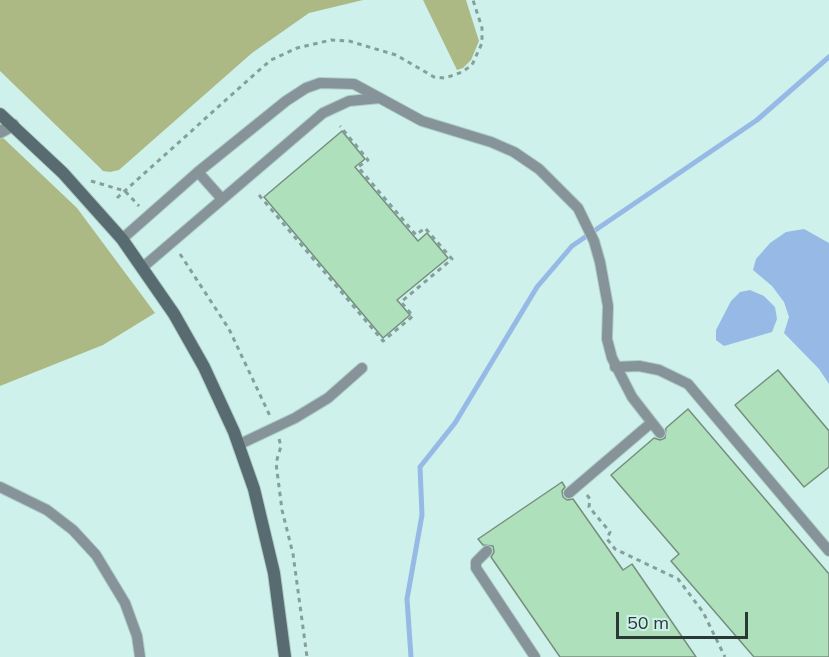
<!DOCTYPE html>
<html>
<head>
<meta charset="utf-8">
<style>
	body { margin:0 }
	#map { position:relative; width:829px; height:657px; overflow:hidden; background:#cef1ec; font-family:Mulish,sans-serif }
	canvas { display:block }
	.scale { position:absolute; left:616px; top:612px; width:132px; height:27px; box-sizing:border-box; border:3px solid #2a3836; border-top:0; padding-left:8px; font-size:18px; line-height:21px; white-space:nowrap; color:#2a3836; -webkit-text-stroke:4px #cef1ec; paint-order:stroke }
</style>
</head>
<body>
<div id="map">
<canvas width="829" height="657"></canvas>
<div class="scale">50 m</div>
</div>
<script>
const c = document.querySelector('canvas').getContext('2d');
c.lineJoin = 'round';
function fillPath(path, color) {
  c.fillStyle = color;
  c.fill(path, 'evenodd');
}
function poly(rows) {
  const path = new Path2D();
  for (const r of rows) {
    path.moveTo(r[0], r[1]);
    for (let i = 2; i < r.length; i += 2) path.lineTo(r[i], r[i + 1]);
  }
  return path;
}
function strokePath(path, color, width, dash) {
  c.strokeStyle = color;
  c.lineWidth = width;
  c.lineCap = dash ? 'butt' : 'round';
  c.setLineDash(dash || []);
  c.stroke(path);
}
const forest = poly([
	[0,0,363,0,309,13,252,53,119,170,110,172,103,171,95,163,0,71],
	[423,0,466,0,479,41,471,60,463,68,457,70],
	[0,135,77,208,155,313,103,345,0,386]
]);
const water = poly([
	[804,229,829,243,829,384,819,369,784,333,789,317,784,302,772,286,753,270,756,259,770,243,786,232],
	[750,290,764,296,775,307,777,319,772,332,724,346,716,340,716,330,731,301,740,292]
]);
const stream = poly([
	[411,657,407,599,422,515,420,467,455,423,537,287,572,246,757,120,829,57]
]);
const building = poly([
	[342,131,365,159,355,167,418,241,427,233,448,258,397,300,410,315,383,338,264,197,342,131],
	[778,370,829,431,829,467,804,487,735,405,778,370],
	[688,409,829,574,829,657,754,657,671,561,679,554,611,475,654,438,660,440,665,438,666,428,688,409],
	[562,482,565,487,562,491,563,497,567,500,573,499,623,570,632,564,696,657,560,657,491,557,494,552,493,546,483,545,478,539,562,482]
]);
const path = poly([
	[91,181,125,191,139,206],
	[259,195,383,341,413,316,401,302,452,259,425,228,416,235,358,167,368,160,340,126],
	[117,198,257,72,271,60,297,48,331,40,349,41,396,55,434,77,445,78,462,72,472,65,482,43,482,28,473,0],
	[180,254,229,329,270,416],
	[279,439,281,446,276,463,282,510,293,554,307,657],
	[587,495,590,499,589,507,610,532,607,539,615,549,678,579,703,612,725,657]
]);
const lane = poly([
	[198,172,222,199],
	[122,239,198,172,286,101,306,88,320,83,354,84,422,121,491,142,514,152,539,169,578,208,594,241,600,262,608,306,607,339,612,358,632,397,660,433],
	[143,267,323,113,349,101,380,98],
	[615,367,639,366,659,370,688,384,829,551],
	[238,445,295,418,328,398,362,368],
	[0,487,47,510,73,530,96,555,125,603,137,636,140,657],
	[569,493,651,423],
	[487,551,476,562,476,568,535,657]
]);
const street = poly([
	[0,132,13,125]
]);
const secondary = poly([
	[0,114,63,173,122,239,174,314,204,367,234,432,254,489,274,573,285,657]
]);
fillPath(forest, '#acb985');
fillPath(water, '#96bae5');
strokePath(stream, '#96bae5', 5);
fillPath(building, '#aee0bb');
strokePath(building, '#778e7d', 1.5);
strokePath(lane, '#adccc8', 12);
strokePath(street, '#adccc8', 14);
strokePath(secondary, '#adccc8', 14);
strokePath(path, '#859f9b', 3, [4.5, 4.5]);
strokePath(lane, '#869398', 10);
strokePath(street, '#869398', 12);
strokePath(secondary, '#586b71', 12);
</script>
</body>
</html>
